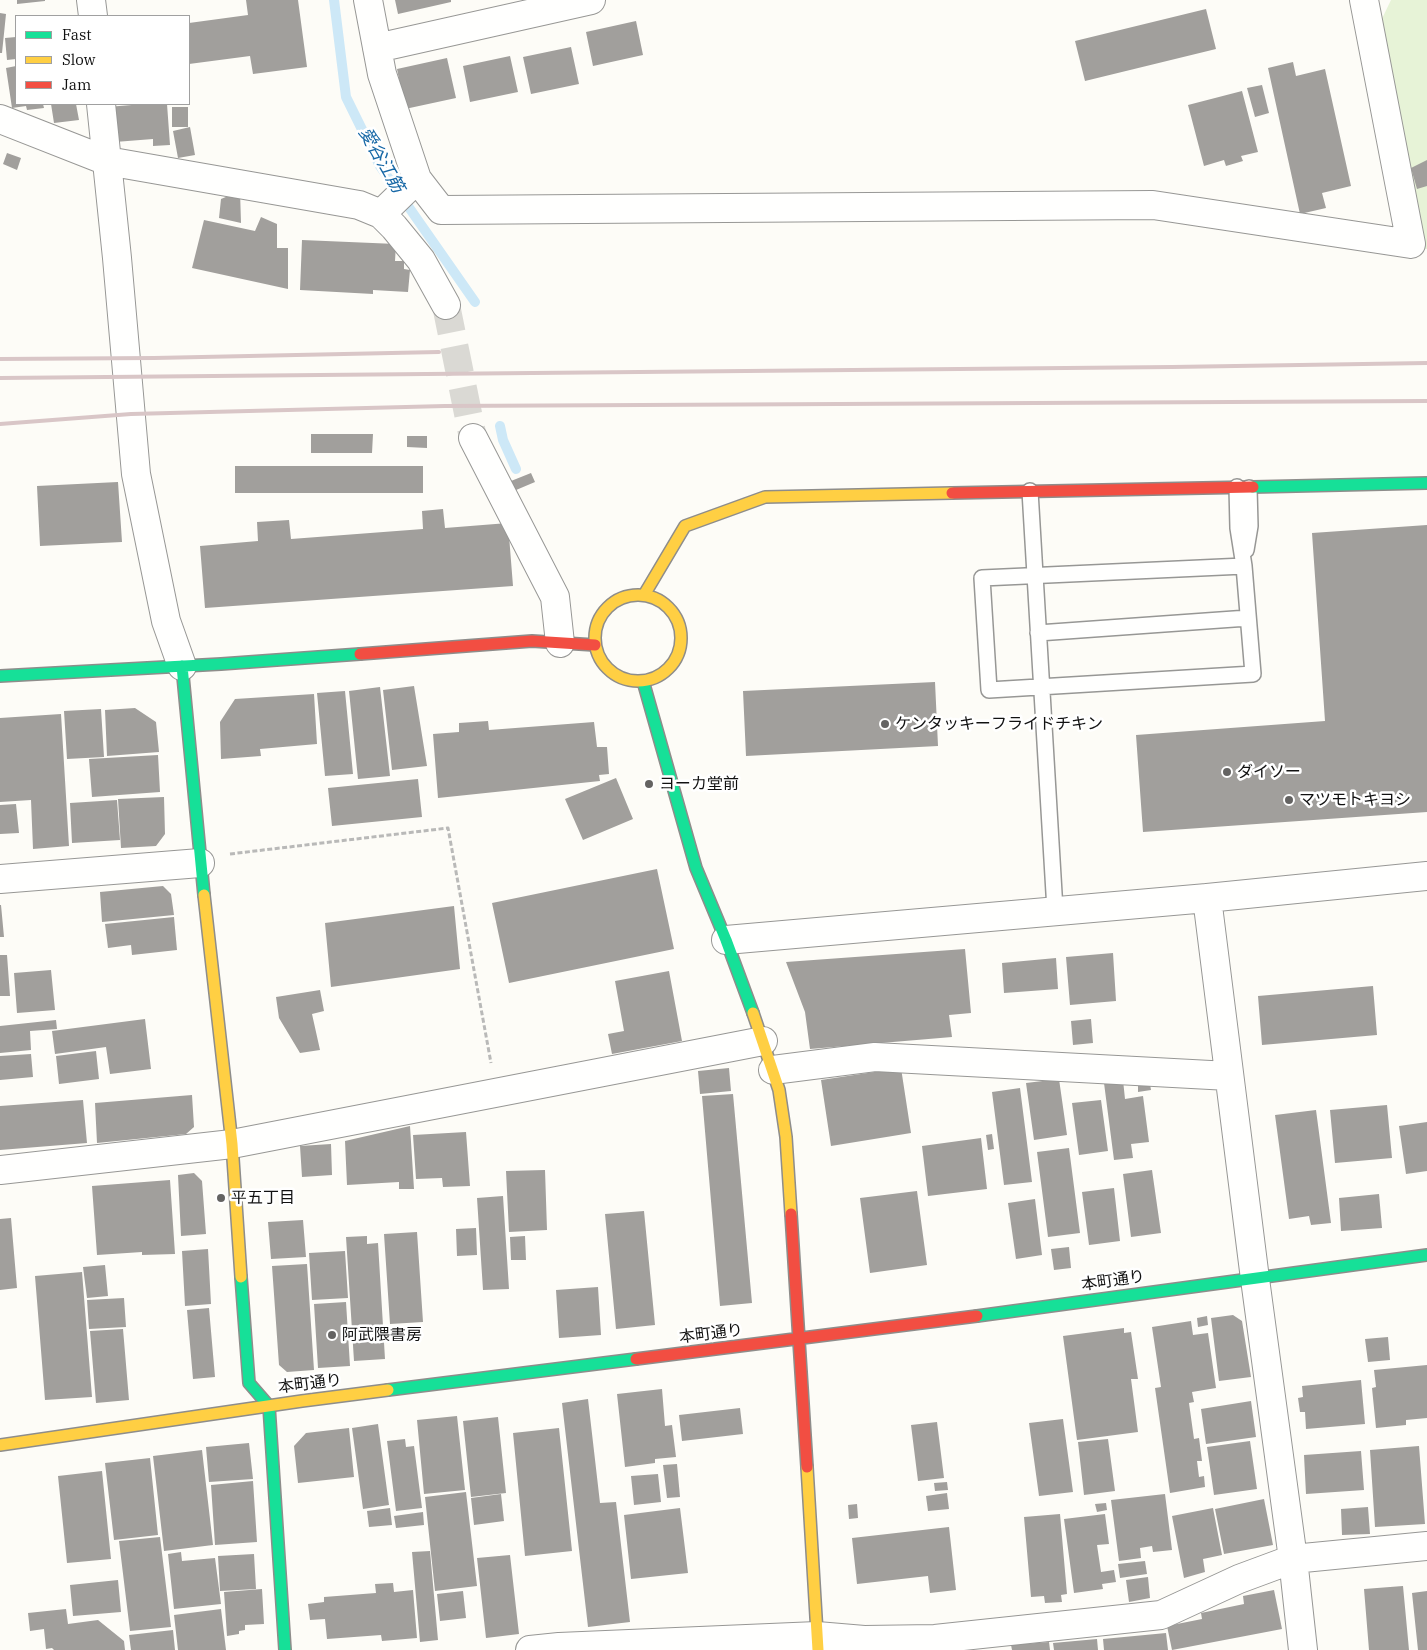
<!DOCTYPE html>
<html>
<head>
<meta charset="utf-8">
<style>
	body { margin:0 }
	#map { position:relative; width:1427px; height:1650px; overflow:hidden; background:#fdfcf7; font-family:"IBM Plex Serif",serif }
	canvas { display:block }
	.legend { position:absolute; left:15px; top:15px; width:175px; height:90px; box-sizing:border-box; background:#fff; border:1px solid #a0a0a0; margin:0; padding:6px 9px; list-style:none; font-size:15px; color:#111 }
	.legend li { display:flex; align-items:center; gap:10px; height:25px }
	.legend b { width:25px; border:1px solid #a0a0a0 }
</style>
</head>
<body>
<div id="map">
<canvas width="1427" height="1650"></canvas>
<ul class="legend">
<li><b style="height:6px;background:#16e098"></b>Fast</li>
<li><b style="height:6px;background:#ffcf43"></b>Slow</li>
<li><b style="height:6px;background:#f24e42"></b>Jam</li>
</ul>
</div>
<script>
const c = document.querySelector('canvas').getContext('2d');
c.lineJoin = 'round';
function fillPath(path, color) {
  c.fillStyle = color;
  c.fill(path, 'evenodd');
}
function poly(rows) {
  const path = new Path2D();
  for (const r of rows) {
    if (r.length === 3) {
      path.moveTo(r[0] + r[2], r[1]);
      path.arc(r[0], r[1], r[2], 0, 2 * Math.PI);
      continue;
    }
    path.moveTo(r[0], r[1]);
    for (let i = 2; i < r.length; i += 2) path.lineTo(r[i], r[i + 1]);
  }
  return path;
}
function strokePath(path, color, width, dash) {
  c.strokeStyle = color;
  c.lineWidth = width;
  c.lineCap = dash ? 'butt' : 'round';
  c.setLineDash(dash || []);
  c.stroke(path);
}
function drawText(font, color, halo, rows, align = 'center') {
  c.font = font + ' "IBM Plex Serif","Noto Sans JP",serif';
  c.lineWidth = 5;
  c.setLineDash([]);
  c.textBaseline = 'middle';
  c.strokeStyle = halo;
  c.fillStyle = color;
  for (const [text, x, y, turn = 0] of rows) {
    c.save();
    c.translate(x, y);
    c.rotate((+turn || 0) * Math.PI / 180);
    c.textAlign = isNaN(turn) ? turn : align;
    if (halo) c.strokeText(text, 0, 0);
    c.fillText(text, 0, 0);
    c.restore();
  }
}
const green = poly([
	[1391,0,1427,0,1427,249,1416,248,1376,31]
]);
const stream = poly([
	[334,0,346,97,380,166,475,302],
	[500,426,503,440,516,469]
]);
const building = poly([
	[17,0,45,0,45,1,17,4],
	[246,0,298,0,307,67,253,74,250,56,189,64,189,23,248,15],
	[395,0,451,0,451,2,398,14],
	[1206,9,1216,49,1085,81,1075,41],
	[0,13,6,14,2,53,0,53],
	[636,21,643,55,593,66,586,32],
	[16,37,16,59,7,60,5,38],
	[571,47,579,84,531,94,523,57],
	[510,56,518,92,470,102,463,66],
	[447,58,456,98,405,109,397,69],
	[1293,62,1296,76,1325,69,1351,186,1322,193,1326,208,1300,214,1268,68],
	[16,66,16,104,43,104,44,108,27,110,26,106,12,108,6,68],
	[1262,85,1269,113,1255,117,1247,88],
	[1242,91,1258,152,1241,156,1243,161,1226,166,1224,160,1204,166,1188,105],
	[51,104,76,104,79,120,54,123],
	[144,104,167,104,170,145,153,146,153,139,115,142,107,107],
	[172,107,188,107,188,127,172,127],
	[190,127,195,155,178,158,173,131],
	[7,153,21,158,17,170,3,164],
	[1427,160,1427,186,1417,189,1411,168],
	[240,191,241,223,219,218,221,199],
	[261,217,277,224,277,248,288,248,288,289,192,268,204,220,255,231],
	[302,240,396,244,395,261,404,261,404,269,410,270,408,292,373,290,373,294,300,290],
	[311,434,373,434,372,453,311,453],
	[407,436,427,436,427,448,407,447],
	[235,466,423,466,423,493,235,493],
	[531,473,535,482,509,493,506,483],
	[118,482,122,542,40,546,37,486],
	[443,509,445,528,508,523,513,586,205,608,200,546,258,541,257,522,289,520,291,539,423,529,422,511],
	[1427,525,1427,812,1143,832,1136,735,1325,721,1312,533],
	[935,682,938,746,746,756,743,691],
	[414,686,427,766,392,770,383,690],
	[380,687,390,776,358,779,349,691],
	[345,691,353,774,325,776,317,693],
	[314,694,317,744,260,749,261,756,221,759,220,722,235,699],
	[135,708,156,722,159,752,107,756,105,710],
	[101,709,104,757,67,759,64,711],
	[61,714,69,846,33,849,31,800,0,802,0,718],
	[488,721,489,730,594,722,597,747,607,747,609,774,599,775,600,781,438,798,433,734,459,732,459,723],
	[158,755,160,792,92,797,89,759],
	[616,778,633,819,583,840,565,799],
	[418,779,422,817,332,826,328,788],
	[164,797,165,834,156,846,121,848,118,799],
	[117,800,120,840,72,843,70,803],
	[16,804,19,833,0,834,0,805],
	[657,869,674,949,509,983,492,903],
	[163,886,171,894,174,915,102,922,100,892],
	[0,905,1,905,4,937,0,937],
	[454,906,460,969,331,987,325,923],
	[174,917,177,950,132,955,131,945,108,948,105,924],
	[965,949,971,1013,949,1015,952,1037,810,1049,805,1012,786,962],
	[1113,953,1116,1001,1070,1005,1066,957],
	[0,955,7,955,10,996,0,996],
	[1056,958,1058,989,1004,993,1002,963],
	[51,970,55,1010,17,1013,14,973],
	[669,971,682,1041,612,1054,608,1034,624,1031,615,981],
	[1373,986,1377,1035,1262,1045,1258,996],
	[320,990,324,1011,312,1014,320,1050,300,1053,279,1018,276,997],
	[145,1019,151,1069,110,1074,106,1047,55,1054,52,1031],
	[1091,1019,1093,1043,1073,1045,1071,1021],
	[56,1020,57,1029,30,1031,31,1050,0,1053,0,1026],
	[96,1051,99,1079,59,1084,56,1056],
	[31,1054,33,1077,0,1080,0,1056],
	[729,1068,731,1091,700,1094,698,1071],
	[901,1068,911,1133,831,1146,821,1080],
	[1059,1079,1067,1135,1034,1140,1026,1083],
	[1123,1080,1125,1099,1143,1096,1149,1142,1131,1144,1133,1158,1114,1160,1104,1083],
	[1150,1084,1151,1090,1138,1092,1138,1085],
	[1020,1088,1032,1182,1004,1185,992,1092],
	[733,1094,752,1303,720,1306,702,1096],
	[192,1095,194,1127,186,1134,97,1143,95,1103],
	[83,1100,87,1143,0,1150,0,1106],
	[1101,1100,1108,1151,1079,1155,1072,1103],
	[1387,1105,1392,1158,1335,1163,1330,1110],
	[1316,1110,1331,1223,1311,1225,1309,1216,1289,1219,1275,1115],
	[1427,1122,1427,1171,1406,1174,1399,1126],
	[410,1126,414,1189,399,1189,399,1182,347,1185,345,1141],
	[466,1132,470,1186,443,1187,442,1178,416,1179,413,1135],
	[992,1134,994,1149,988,1150,986,1135],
	[981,1138,987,1189,928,1196,922,1146],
	[331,1144,332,1175,302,1177,300,1146],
	[1069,1148,1080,1233,1048,1237,1037,1152],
	[545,1170,547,1230,509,1232,506,1171],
	[1152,1170,1161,1233,1131,1237,1123,1174],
	[194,1173,202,1181,206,1234,181,1236,178,1175],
	[170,1180,175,1254,142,1255,142,1252,97,1255,92,1186],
	[1114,1188,1120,1241,1089,1245,1082,1192],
	[917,1191,927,1265,870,1273,860,1198],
	[1379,1194,1382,1228,1341,1231,1339,1198],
	[503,1196,509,1289,483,1290,477,1198],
	[1035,1199,1042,1255,1016,1259,1008,1203],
	[644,1211,655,1325,616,1329,605,1214],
	[11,1218,17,1288,0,1290,0,1219],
	[303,1220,306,1257,271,1259,268,1222],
	[476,1228,477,1255,457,1256,456,1229],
	[417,1232,423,1322,390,1324,384,1234],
	[367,1236,367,1244,378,1243,385,1359,354,1361,346,1237],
	[525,1236,526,1260,511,1260,510,1237],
	[1069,1247,1071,1268,1054,1270,1051,1249],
	[208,1249,211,1304,185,1306,182,1251],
	[345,1251,348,1298,312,1300,309,1253],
	[307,1264,314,1370,287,1372,279,1365,272,1266],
	[105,1265,108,1296,87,1298,83,1267],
	[82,1272,92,1397,45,1400,35,1276],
	[598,1287,601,1335,559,1338,556,1290],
	[124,1298,126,1327,89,1329,87,1300],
	[346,1302,350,1366,318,1368,314,1304],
	[209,1308,215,1377,193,1379,187,1310],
	[1233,1315,1242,1321,1251,1377,1219,1381,1211,1318],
	[1207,1316,1208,1325,1198,1327,1197,1318],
	[1191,1321,1193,1335,1208,1333,1216,1388,1192,1392,1194,1402,1189,1403,1194,1439,1199,1438,1202,1461,1197,1461,1199,1477,1204,1476,1205,1487,1170,1493,1155,1388,1161,1387,1152,1327],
	[1124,1328,1124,1333,1131,1332,1138,1379,1131,1379,1138,1432,1077,1440,1063,1336],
	[123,1329,129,1400,96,1403,90,1331],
	[1388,1337,1390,1360,1368,1362,1365,1339],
	[1427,1365,1427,1418,1406,1420,1406,1425,1376,1428,1372,1388,1376,1387,1374,1370],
	[1361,1380,1365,1424,1306,1429,1305,1412,1300,1412,1298,1398,1303,1397,1302,1386],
	[662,1389,665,1426,672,1425,676,1457,655,1459,655,1463,625,1467,617,1394],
	[588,1399,600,1503,616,1502,630,1622,588,1627,562,1403],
	[1251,1401,1256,1437,1206,1444,1201,1409],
	[740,1408,743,1434,682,1441,679,1415],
	[457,1416,465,1490,424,1494,417,1420],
	[498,1417,506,1493,471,1497,463,1421],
	[1063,1419,1073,1492,1039,1496,1029,1423],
	[937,1422,944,1478,918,1481,911,1425],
	[378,1424,389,1505,363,1509,352,1428],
	[349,1428,354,1477,298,1483,294,1446,306,1433],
	[559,1428,572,1551,525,1556,513,1433],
	[405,1439,406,1447,414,1446,422,1508,396,1511,387,1441],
	[1108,1439,1115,1491,1084,1495,1078,1442],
	[1250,1441,1257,1489,1214,1495,1207,1447],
	[249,1443,253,1479,209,1482,206,1447],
	[1419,1446,1425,1524,1375,1527,1370,1450],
	[202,1450,213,1545,164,1551,153,1456],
	[1361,1451,1364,1490,1306,1494,1304,1455],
	[150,1458,158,1535,114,1540,105,1463],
	[677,1464,680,1497,667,1498,663,1465],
	[102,1471,111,1559,67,1563,58,1476],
	[658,1474,661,1502,634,1505,631,1476],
	[253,1481,257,1542,215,1545,211,1485],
	[947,1482,948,1490,935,1491,934,1483],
	[466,1492,477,1586,435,1591,425,1497],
	[947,1493,949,1509,928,1511,926,1496],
	[501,1494,504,1521,474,1525,471,1498],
	[1165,1494,1172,1550,1153,1552,1152,1546,1140,1548,1141,1558,1119,1561,1111,1500],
	[1264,1499,1273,1545,1224,1554,1215,1509],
	[1106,1503,1107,1510,1097,1512,1095,1504],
	[857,1504,858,1518,849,1519,848,1505],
	[1368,1507,1370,1534,1342,1535,1341,1509],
	[390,1508,392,1525,369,1527,367,1511],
	[680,1508,688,1573,631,1579,624,1515],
	[1213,1508,1222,1555,1203,1559,1205,1572,1184,1578,1172,1516],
	[423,1512,424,1525,396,1528,394,1516],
	[1060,1514,1067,1594,1061,1595,1062,1602,1045,1603,1044,1596,1031,1597,1024,1517],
	[1105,1514,1109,1544,1097,1545,1101,1572,1114,1570,1116,1582,1102,1584,1103,1589,1074,1593,1064,1519],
	[949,1527,956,1590,930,1593,928,1576,857,1584,852,1538],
	[160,1537,171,1627,130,1631,119,1541],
	[430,1551,438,1640,420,1642,412,1552],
	[181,1552,182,1561,215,1558,221,1604,174,1609,168,1554],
	[254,1554,256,1589,220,1591,218,1556],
	[510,1555,519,1634,486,1638,477,1558],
	[1145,1561,1147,1574,1120,1578,1118,1564],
	[1148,1577,1150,1598,1129,1602,1126,1580],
	[118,1580,121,1612,73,1616,70,1585],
	[393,1583,394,1592,413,1590,417,1638,382,1641,381,1635,327,1639,325,1619,310,1620,308,1604,324,1602,324,1597,376,1593,375,1584],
	[1403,1586,1409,1650,1369,1650,1364,1589],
	[262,1589,264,1624,245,1625,245,1630,239,1631,239,1634,227,1636,224,1592],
	[1274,1590,1282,1629,1172,1650,1167,1626,1202,1619,1201,1613,1244,1604,1243,1596],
	[463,1591,466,1618,440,1621,437,1594],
	[1427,1591,1427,1650,1418,1650,1412,1593],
	[66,1609,68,1624,98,1620,124,1641,125,1650,54,1650,52,1648,46,1649,44,1629,30,1631,28,1613],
	[221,1609,226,1650,178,1650,174,1615],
	[173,1630,175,1650,131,1650,129,1635],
	[1166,1633,1168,1650,1104,1650,1103,1639],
	[1097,1639,1098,1650,1054,1650,1053,1643],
	[1049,1642,1050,1650,1012,1650,1011,1645]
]);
const streetTunnel = poly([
	[446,305,473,438]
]);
const path = poly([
	[230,854,448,828,491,1063]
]);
const lane = poly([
	[1237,487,1238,528,1244,566,1253,674,989,690,982,578,1244,566],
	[1030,491,1055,910],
	[1246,550,1250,526,1249,488],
	[1038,633,1248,618]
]);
const street = poly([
	[91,0,93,16],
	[368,0,382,74,417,179,441,210,1153,205,1411,244,1364,0],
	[377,48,591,0],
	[101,104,117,258,136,474,166,621,182,666],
	[0,119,107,161,359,205,381,214,394,227,421,260,446,305],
	[381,214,417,179],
	[473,438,555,597,560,643],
	[0,879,200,863],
	[1207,898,1255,1279,1293,1559,1303,1650],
	[726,940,1207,898,1427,876],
	[773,1070,875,1057,1229,1076],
	[0,1170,232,1144,763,1041],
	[530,1650,559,1647,817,1636,864,1640,935,1639,1161,1615,1239,1579,1293,1559,1427,1546]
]);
const fast = poly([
	[1253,487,1427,483],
	[182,666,204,895],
	[0,676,221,664,360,654],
	[643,681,696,868,726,940,753,1013],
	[241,1277,249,1383,269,1406,285,1650],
	[977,1316,1427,1255],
	[388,1390,636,1359]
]);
const slow = poly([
	[644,595,685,526,765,497,952,493],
	[638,638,43],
	[204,895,232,1144,241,1277],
	[753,1013,779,1090,786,1137,791,1214],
	[0,1445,302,1401,388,1390],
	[807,1467,818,1650]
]);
const jam = poly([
	[952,493,1253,487],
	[360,654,532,641,595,645],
	[791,1214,807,1467],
	[636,1359,977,1316]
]);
const rail = poly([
	[0,359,154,358,439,352],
	[0,378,1172,367,1427,363],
	[0,424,131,414,445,406,1427,401]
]);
const markers = [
	[885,724,5,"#646362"],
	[1227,772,5,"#646362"],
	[649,784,5,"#646362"],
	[1289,800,5,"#646362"],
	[221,1198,5,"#646362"],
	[332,1335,5,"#646362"]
];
const poiNames = [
	["ケンタッキーフライドチキン",895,724],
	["ダイソー",1237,772],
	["ヨーカ堂前",659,784],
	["マツモトキヨシ",1299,800],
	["平五丁目",231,1198],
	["阿武隈書房",342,1335]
];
const streetNames = [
	["本町通り",1113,1281,-8],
	["本町通り",711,1334,-7],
	["本町通り",310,1384,-7]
];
const waterNames = [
	["愛谷江筋",381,160,60]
];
fillPath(green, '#e7f3d7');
strokePath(stream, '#cde8f7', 10);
fillPath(building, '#a19f9c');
strokePath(streetTunnel, '#dad9d4', 28, [28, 14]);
strokePath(lane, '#979795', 18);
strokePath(street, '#979795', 30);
strokePath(fast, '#8e8d8b', 14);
strokePath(slow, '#8e8d8b', 14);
strokePath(jam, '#8e8d8b', 14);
strokePath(path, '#b9b9b8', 3, [5, 2.5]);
strokePath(lane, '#fffffe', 15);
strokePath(street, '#fffffe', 28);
strokePath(fast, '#16e098', 11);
strokePath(slow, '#ffcf43', 11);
strokePath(jam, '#f24e42', 11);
strokePath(rail, '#d9c6c7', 4);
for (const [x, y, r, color] of markers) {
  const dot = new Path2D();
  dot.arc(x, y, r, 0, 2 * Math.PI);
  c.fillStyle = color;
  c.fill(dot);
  strokePath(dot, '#fff', 2);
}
drawText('16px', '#111', '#fff', poiNames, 'left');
drawText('16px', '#111', '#fff', streetNames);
drawText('italic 18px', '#1768a6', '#fff', waterNames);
</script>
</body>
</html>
